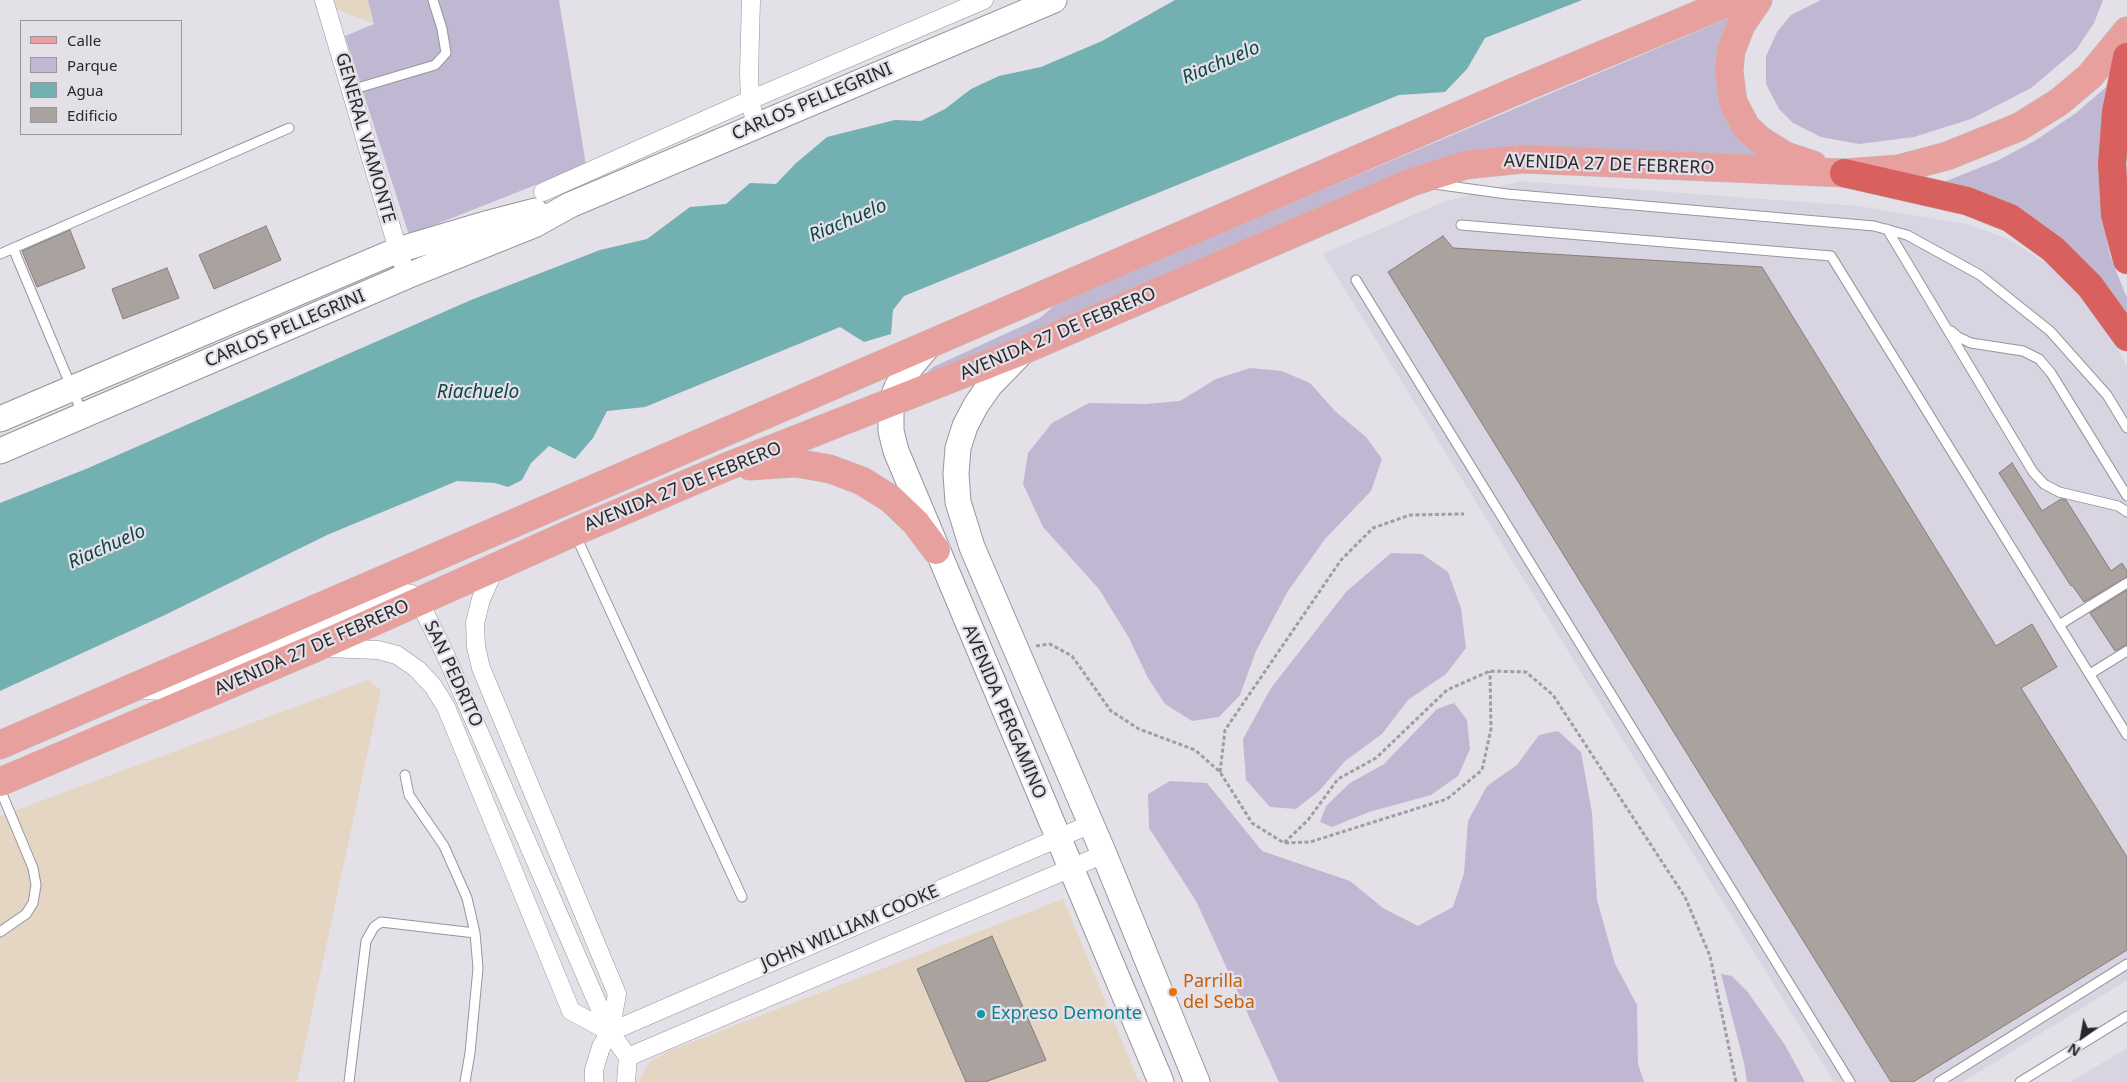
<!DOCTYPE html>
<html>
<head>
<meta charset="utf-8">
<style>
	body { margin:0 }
	#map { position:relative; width:2127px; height:1082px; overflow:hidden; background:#e3e0e8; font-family:"Noto Sans",sans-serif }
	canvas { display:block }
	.legend { position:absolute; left:20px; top:20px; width:162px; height:115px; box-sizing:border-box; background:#e3e0e8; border:1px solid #99969c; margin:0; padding:6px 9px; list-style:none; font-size:15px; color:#29282b }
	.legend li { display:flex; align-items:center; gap:10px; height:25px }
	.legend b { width:25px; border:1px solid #99969c }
	.north { position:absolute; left:2057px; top:1012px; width:50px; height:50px; -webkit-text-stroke:4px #e3e0e8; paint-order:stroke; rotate:212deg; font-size:14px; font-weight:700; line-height:20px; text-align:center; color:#29282b }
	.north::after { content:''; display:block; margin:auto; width:18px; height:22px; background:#29282b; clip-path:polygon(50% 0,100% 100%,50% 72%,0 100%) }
</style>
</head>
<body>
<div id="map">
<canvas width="2127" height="1082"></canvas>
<ul class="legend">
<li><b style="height:6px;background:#e8a09e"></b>Calle</li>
<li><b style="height:14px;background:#c0b7d3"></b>Parque</li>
<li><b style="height:14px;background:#73b0b1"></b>Agua</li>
<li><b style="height:14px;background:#a9a29e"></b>Edificio</li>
</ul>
<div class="north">N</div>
</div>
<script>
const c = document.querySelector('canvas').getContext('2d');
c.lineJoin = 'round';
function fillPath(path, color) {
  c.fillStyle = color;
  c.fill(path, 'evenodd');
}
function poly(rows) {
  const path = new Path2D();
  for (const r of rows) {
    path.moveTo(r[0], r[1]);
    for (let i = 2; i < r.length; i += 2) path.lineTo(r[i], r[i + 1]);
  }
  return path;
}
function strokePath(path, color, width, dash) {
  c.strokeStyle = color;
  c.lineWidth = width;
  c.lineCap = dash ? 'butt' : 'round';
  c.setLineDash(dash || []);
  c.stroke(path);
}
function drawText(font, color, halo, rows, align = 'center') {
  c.font = font + ' "Noto Sans",sans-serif';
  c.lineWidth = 4.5;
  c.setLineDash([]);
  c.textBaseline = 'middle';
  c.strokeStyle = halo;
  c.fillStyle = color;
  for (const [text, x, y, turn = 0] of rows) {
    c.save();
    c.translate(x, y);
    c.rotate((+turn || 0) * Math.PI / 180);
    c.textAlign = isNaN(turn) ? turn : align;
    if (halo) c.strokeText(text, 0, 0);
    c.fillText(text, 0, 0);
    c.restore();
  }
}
const built = poly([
	[1520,181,1858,206,1967,224,2010,240,2050,266,2077,291,2122,356,2127,368,2127,980,1963,1082,1834,1082,1323,254,1438,204],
	[2127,1048,2127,1082,2070,1082]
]);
const industrial = poly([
	[313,0,368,0,375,24],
	[368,680,381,690,297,1082,0,1082,0,816],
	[1063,899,1139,1082,639,1082,648,1063,669,1051]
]);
const green = poly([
	[368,0,559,0,586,165,409,235,345,36,374,24],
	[1821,0,2103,0,2094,23,2076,50,2031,88,1971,119,1914,137,1859,144,1821,137,1793,123,1779,109,1766,84,1766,56,1777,32,1791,15],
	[1743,12,1724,90,1788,164,1508,151,916,383,933,367,1040,318,1058,302],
	[2112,82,2100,147,2100,203,2110,256,2127,298,2127,316,1941,183,1999,160,2036,140,2076,113],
	[1250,368,1282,371,1310,383,1335,411,1366,437,1382,459,1371,491,1325,539,1288,591,1256,651,1240,695,1219,717,1192,721,1165,704,1148,678,1129,638,1099,589,1043,527,1023,484,1028,453,1052,423,1089,403,1146,404,1180,401,1216,379],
	[1391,553,1422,554,1448,572,1461,608,1466,648,1446,674,1408,700,1382,734,1345,761,1319,791,1296,809,1270,807,1246,780,1243,739,1271,688,1346,592],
	[1454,703,1467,720,1470,749,1458,776,1431,795,1369,812,1332,827,1320,822,1326,806,1350,783,1384,764,1437,709],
	[1558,731,1581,752,1592,813,1597,900,1615,964,1637,1005,1638,1064,1644,1082,1279,1082,1196,901,1149,828,1148,794,1170,781,1207,783,1262,851,1350,881,1383,908,1418,926,1453,907,1464,873,1468,821,1487,786,1517,765,1539,735],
	[1721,974,1732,976,1747,991,1785,1045,1805,1082,1747,1082,1744,1063]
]);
const water = poly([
	[1175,0,1582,0,1485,38,1467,69,1445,92,1399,95,904,296,893,310,891,334,864,342,840,327,645,407,607,411,593,438,575,459,549,446,531,463,522,480,508,487,495,483,457,481,327,535,167,614,0,691,0,503,86,469,471,300,600,250,647,239,690,207,726,204,750,183,776,184,795,164,827,137,895,120,921,121,945,109,971,89,999,76,1041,67,1102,41]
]);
const building = poly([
	[266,226,281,260,214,289,199,255,266,226],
	[70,230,85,268,37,287,22,251,70,230],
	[1443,236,1453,248,1762,267,1996,646,2032,624,2057,667,2021,688,2127,857,2127,950,1913,1082,1891,1082,1388,272,1443,236],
	[167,268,179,298,123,319,112,289,167,268],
	[2012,463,2042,511,2061,499,2066,500,2111,571,2122,563,2127,571,2127,577,2084,602,2072,585,2071,586,1999,473,2012,463],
	[2127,590,2127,645,2115,651,2090,613,2127,590],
	[992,936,1046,1060,985,1082,966,1082,917,969,992,936]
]);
const path = poly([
	[1036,646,1050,644,1072,656,1111,711,1139,729,1195,750,1220,772,1252,823,1284,843,1308,820,1338,779,1376,758,1447,690,1490,671,1526,672,1553,695,1685,897,1710,956,1736,1082],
	[1220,772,1225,730,1341,560,1373,528,1410,515,1464,514],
	[1285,843,1310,842,1447,799,1482,770,1491,729,1490,671]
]);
const lane = poly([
	[351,90,435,65,446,53,442,29,433,0],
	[1434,184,1507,194,1874,226,1907,235,1980,275,2050,331,2107,395,2127,428],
	[1461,225,1831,256,2127,735],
	[1887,229,2033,472,2044,484,2059,492,2118,506,2127,512],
	[13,248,83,415],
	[0,254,289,128],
	[1356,280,1850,1082],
	[1951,331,1958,337,1971,343,2023,351,2039,359,2051,373,2127,496],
	[575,534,742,897],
	[2059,625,2127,583],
	[2090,674,2127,651],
	[405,775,409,795,444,846,467,898,475,933,478,968,470,1053,465,1082],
	[0,789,33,868,36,885,33,903,26,914,0,932],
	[349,1082,366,941,374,927,381,922,475,933],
	[1939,1082,2127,964],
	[2020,1082,2127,1016]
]);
const street = poly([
	[324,0,398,250,407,276],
	[751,0,749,73,750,100,756,126],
	[543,192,750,100,984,0],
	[496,566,481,599,475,623,476,647,481,668,617,994,610,1032,601,1047,594,1070,594,1082],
	[325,648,378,650,397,655,417,669,433,686,446,707,571,1011,610,1032],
	[137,690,168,691,402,592,412,594,419,601,446,656,610,1032,628,1057,626,1082],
	[610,1032,1091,824],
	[628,1057,1104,854]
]);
const secondary = poly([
	[929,345,909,369,897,387,891,403,891,431,896,451,1161,1082],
	[1024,350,990,385,976,405,965,426,958,448,956,474,958,502,972,547,1104,854,1197,1082],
	[0,419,398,250,489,223,535,211],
	[0,451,407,276,534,225,570,205,1054,0]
]);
const primary = poly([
	[1758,0,1741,25,1731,51,1729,71,1733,102,1746,127,1760,140,1786,156,1813,165],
	[750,466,796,463,830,469,862,481,891,499,916,523,936,550],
	[0,745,1525,87,1734,0],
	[0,782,315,648,574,532,726,467,1024,350,1412,182,1466,165,1523,159,1844,173,1898,169,1947,156,2019,127,2059,102,2090,76,2127,31]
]);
const highway = poly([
	[2127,57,2116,112,2112,164,2115,215,2127,260],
	[1844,173,1967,201,2010,218,2053,249,2090,286,2127,337]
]);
const markers = [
	[1173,992,5,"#e8710a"],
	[981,1014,5,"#0f9aa8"]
];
const streetNames = [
	["CARLOS PELLEGRINI",812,102,-23],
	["GENERAL VIAMONTE",365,138,74],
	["AVENIDA 27 DE FEBRERO",1609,165,2],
	["CARLOS PELLEGRINI",285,329,-23],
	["AVENIDA 27 DE FEBRERO",1058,334,-23],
	["AVENIDA 27 DE FEBRERO",683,487,-22],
	["AVENIDA 27 DE FEBRERO",312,648,-24],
	["SAN PEDRITO",453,674,65],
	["AVENIDA PERGAMINO",1004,712,67],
	["JOHN WILLIAM COOKE",850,928,-23]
];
const foodNames = [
	["Parrilla",1183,982],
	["del Seba",1183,1003]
];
const cultureNames = [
	["Expreso Demonte",991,1014]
];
const waterNames = [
	["Riachuelo",1221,63,-23],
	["Riachuelo",848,221,-23],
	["Riachuelo",478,393],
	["Riachuelo",107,547,-24]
];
fillPath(built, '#d8d4e2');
fillPath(industrial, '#e5d5c3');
fillPath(green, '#c0b7d3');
fillPath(water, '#73b0b1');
fillPath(building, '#a9a29e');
strokePath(building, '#857e7a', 1);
strokePath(lane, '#97959c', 11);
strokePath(street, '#97959c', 19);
strokePath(secondary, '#97959c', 27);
strokePath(primary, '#bfbebf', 29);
strokePath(highway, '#bfbebf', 29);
strokePath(path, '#a09ea4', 3, [4, 2.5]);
strokePath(lane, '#fff', 9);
strokePath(street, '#fff', 18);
strokePath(secondary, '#fff', 25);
strokePath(primary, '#e8a09e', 28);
strokePath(highway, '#d8605e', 28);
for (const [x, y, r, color] of markers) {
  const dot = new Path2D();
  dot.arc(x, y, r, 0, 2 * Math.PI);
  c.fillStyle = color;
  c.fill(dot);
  strokePath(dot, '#e3e0e8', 2);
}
drawText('18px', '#29282b', '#e3e0e8', streetNames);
drawText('18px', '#c56008', '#e3e0e8', foodNames, 'left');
drawText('18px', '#0d838f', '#e3e0e8', cultureNames, 'left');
drawText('italic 19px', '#0d4647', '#e3e0e8', waterNames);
</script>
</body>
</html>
